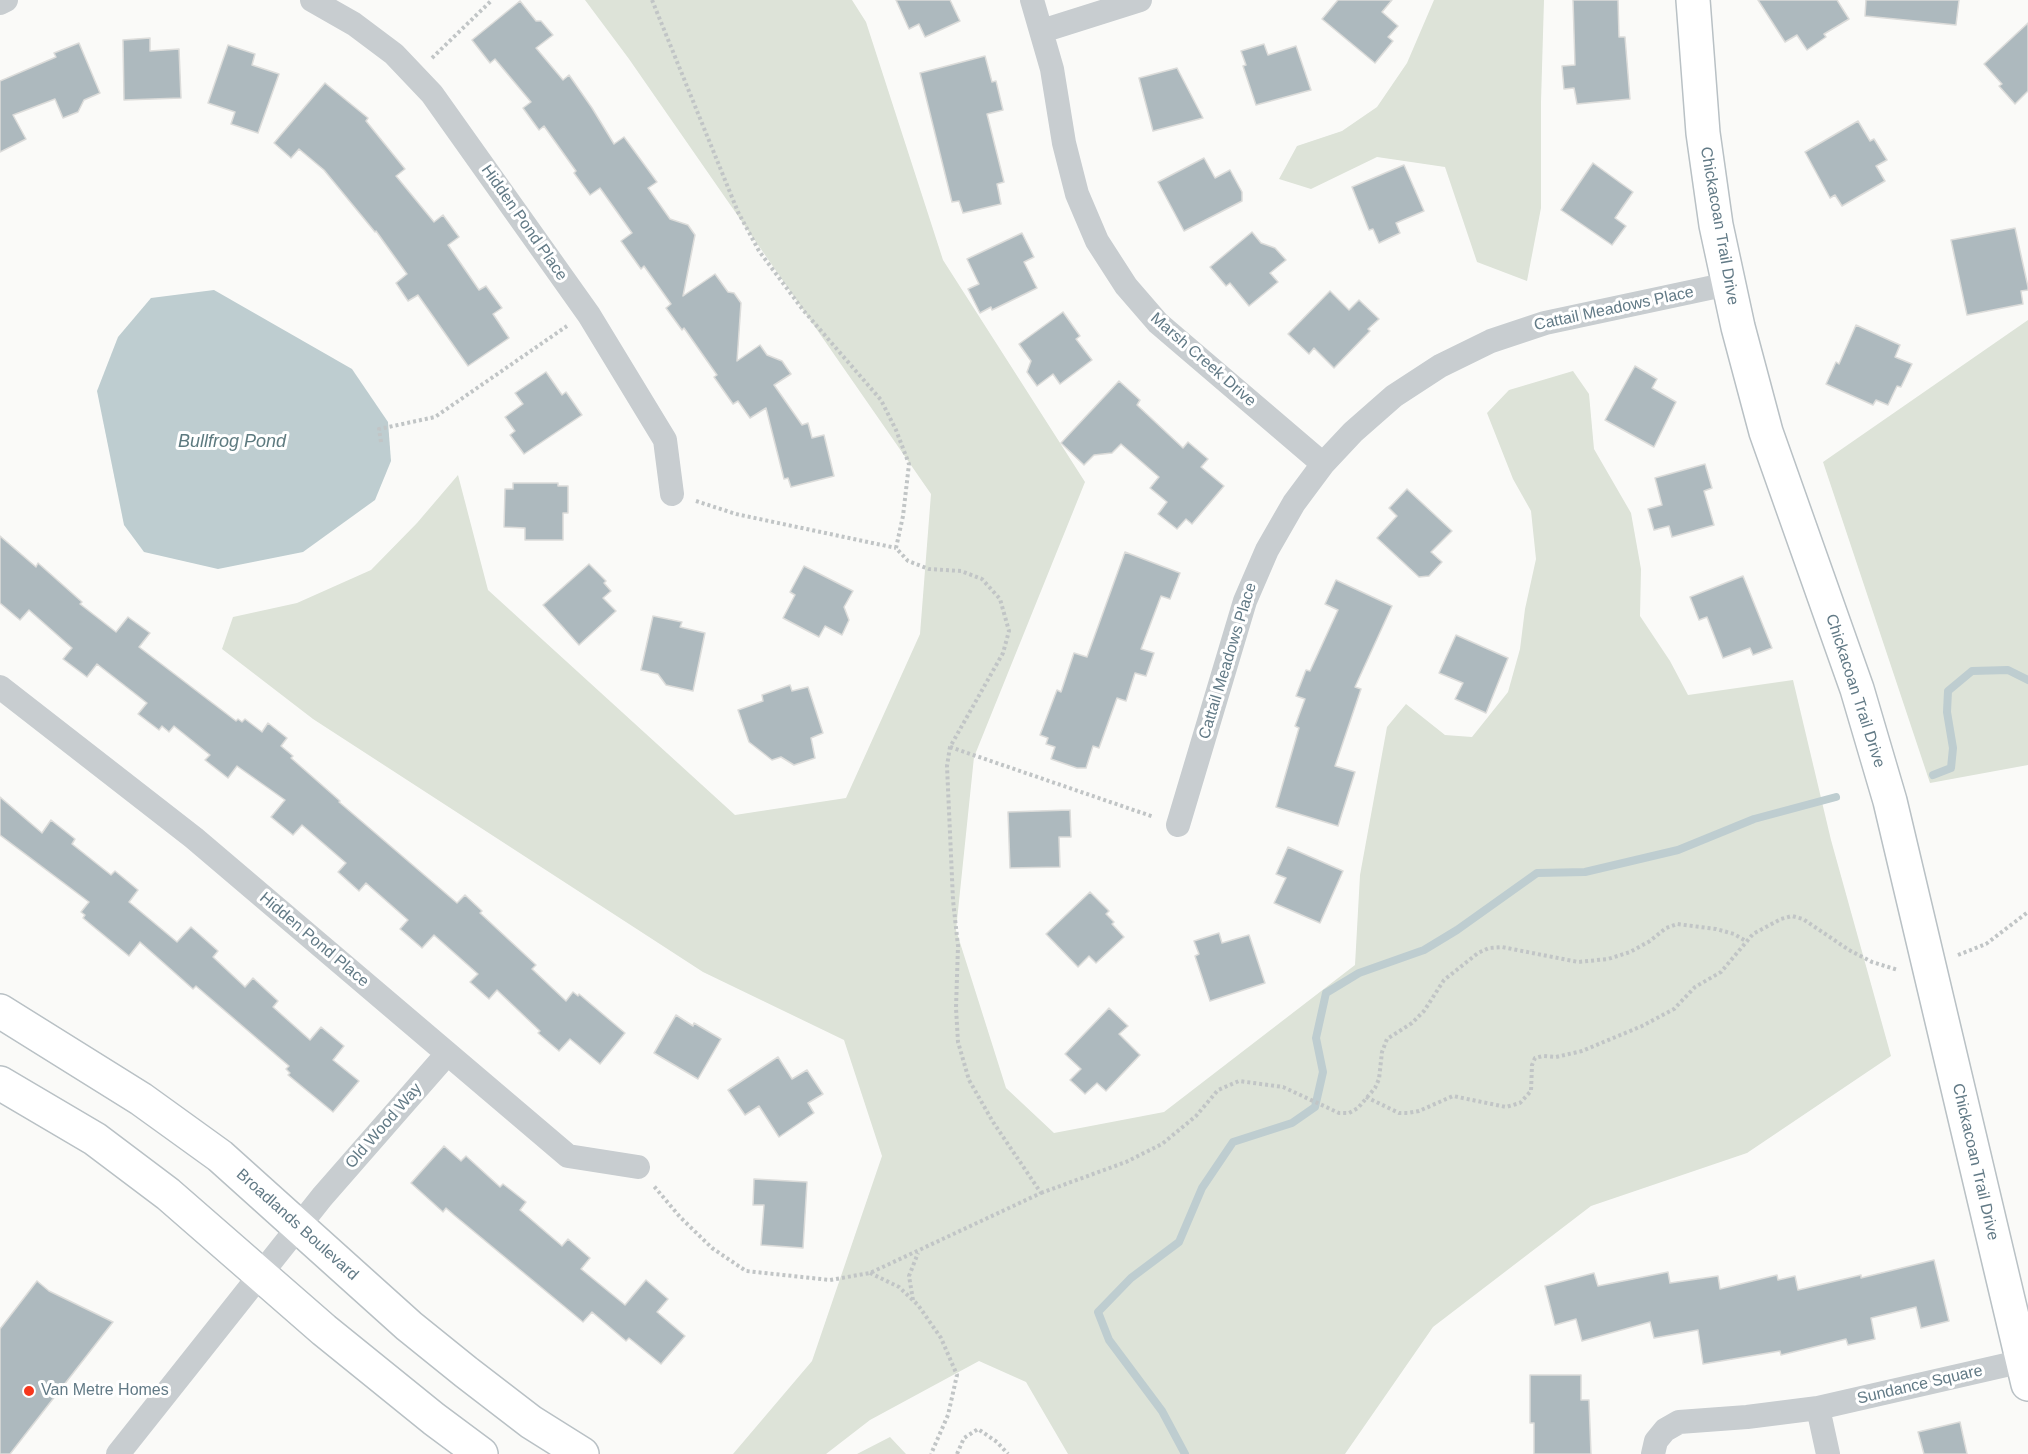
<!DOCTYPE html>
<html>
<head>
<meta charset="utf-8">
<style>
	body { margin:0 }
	canvas { display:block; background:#fafaf8 }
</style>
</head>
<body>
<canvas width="2028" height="1454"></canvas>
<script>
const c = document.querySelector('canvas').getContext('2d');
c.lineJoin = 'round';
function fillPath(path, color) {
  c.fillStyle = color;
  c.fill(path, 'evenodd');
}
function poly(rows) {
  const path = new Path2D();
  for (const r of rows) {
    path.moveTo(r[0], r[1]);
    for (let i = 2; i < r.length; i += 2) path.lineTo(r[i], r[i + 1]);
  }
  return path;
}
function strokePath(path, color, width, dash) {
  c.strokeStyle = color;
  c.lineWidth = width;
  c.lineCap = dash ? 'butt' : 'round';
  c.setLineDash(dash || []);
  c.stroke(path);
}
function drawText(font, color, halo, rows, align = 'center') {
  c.font = font + ' Helvetica,sans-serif';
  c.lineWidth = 6;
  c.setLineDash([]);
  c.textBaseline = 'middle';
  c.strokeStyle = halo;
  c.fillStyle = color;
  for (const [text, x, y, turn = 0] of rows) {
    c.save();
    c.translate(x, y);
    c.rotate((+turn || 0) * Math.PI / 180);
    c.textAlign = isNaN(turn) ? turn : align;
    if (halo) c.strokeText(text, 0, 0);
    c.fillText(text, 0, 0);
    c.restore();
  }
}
const green = poly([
	[585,0,852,0,866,22,943,260,1085,482,974,757,956,930,1006,1088,1054,1133,1164,1112,1355,965,1360,875,1387,727,1406,704,1445,735,1472,737,1508,692,1520,649,1525,609,1536,559,1531,511,1513,479,1487,413,1509,390,1573,371,1589,394,1594,449,1631,513,1641,569,1640,616,1670,661,1688,695,1793,680,1831,840,1891,1056,1747,1153,1591,1206,1433,1327,1345,1454,1068,1454,1026,1382,979,1361,870,1420,826,1454,733,1454,812,1361,882,1156,844,1040,703,972,313,719,222,649,233,617,297,603,371,570,417,523,458,475,488,590,735,815,846,798,920,634,931,494,629,59],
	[1434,0,1544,0,1541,102,1541,208,1527,281,1477,262,1445,167,1377,157,1311,189,1279,179,1297,146,1342,131,1377,107,1407,63],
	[2028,320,2028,765,1930,783,1823,462],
	[890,1437,906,1454,857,1454]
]);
const water = poly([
	[214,290,352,369,388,422,391,461,375,500,303,552,218,569,144,552,124,525,97,391,118,337,151,298]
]);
const stream = poly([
	[1933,775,1951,768,1953,748,1947,712,1948,691,1972,671,2008,670,2028,680],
	[1185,1454,1162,1411,1109,1340,1098,1312,1131,1278,1179,1242,1202,1188,1233,1142,1292,1123,1315,1107,1323,1072,1316,1038,1326,993,1359,973,1424,950,1457,930,1537,873,1585,872,1678,850,1754,819,1836,797]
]);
const building = poly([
	[896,0,950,0,960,21,925,37,919,24,909,29,896,0],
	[1338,0,1392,0,1382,12,1398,26,1388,37,1393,41,1375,63,1322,19,1338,0],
	[1573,0,1618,0,1619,37,1625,37,1630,99,1577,104,1574,88,1564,89,1562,66,1575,65,1573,0],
	[1758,0,1837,0,1849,19,1824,34,1826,37,1807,50,1797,35,1785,42,1758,0],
	[1866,0,1959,0,1956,25,1865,16,1866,0],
	[520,1,536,21,541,21,553,35,536,48,563,80,569,75,592,108,614,144,624,137,657,182,648,188,670,219,688,225,695,235,683,296,715,274,728,292,734,293,741,303,737,361,760,345,767,355,782,361,791,374,774,385,802,425,808,423,812,438,824,435,834,476,791,487,788,478,784,479,766,408,750,418,738,401,733,404,714,377,717,375,684,328,682,330,666,308,671,304,644,266,641,269,621,241,632,233,600,188,590,195,574,173,576,171,544,126,539,130,523,108,531,102,495,59,490,63,472,40,520,1],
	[2028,23,2028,91,2015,104,1999,86,2002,84,1984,64,2028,23],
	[150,38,150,51,179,49,181,98,124,100,123,40,150,38],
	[79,43,100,93,84,100,78,112,63,118,55,99,13,115,26,139,0,152,0,81,56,57,54,53,79,43],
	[1264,44,1268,55,1296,46,1311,90,1256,105,1243,66,1246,65,1241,51,1264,44],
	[228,45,255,54,252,65,279,74,258,133,231,124,235,112,208,103,228,45],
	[985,56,992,82,996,81,1003,110,987,114,1004,182,997,184,1001,204,963,213,959,201,952,202,920,73,985,56],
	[1177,68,1203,118,1153,131,1139,78,1177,68],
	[325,83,368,118,366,121,405,169,396,176,434,222,443,215,459,237,448,245,479,290,486,286,502,308,493,314,509,338,468,366,418,295,408,301,396,283,407,274,376,231,375,232,324,170,299,149,291,158,274,143,325,83],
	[1858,121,1870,141,1874,139,1887,160,1876,166,1885,181,1842,206,1835,195,1830,198,1805,152,1858,121],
	[1204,158,1215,178,1230,170,1242,192,1242,201,1184,231,1158,182,1204,158],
	[1593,163,1633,192,1615,218,1626,226,1612,245,1561,210,1593,163],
	[1404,165,1424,211,1396,223,1400,233,1379,243,1373,229,1369,230,1352,187,1404,165],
	[2015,228,2028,287,2028,290,2021,291,2023,304,1967,315,1951,240,2015,228],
	[1252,232,1261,243,1275,248,1286,260,1270,273,1278,282,1249,306,1230,283,1226,286,1210,267,1252,232],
	[1022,233,1034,257,1024,262,1037,288,992,310,991,307,980,313,968,289,979,284,967,259,1022,233],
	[1330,291,1349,310,1359,300,1379,319,1368,329,1370,331,1334,368,1314,348,1309,354,1288,334,1330,291],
	[1063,312,1080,336,1076,339,1092,360,1060,384,1053,374,1037,386,1027,372,1031,361,1019,344,1063,312],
	[1856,325,1900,345,1895,357,1912,364,1901,387,1897,386,1888,405,1876,400,1873,405,1826,384,1836,362,1839,364,1856,325],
	[1635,366,1657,379,1652,388,1676,402,1654,447,1605,420,1635,366],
	[546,372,562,395,566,392,582,415,524,454,510,435,515,431,505,417,523,404,515,393,546,372],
	[1119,381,1140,400,1137,405,1183,448,1188,442,1208,459,1201,467,1224,486,1192,524,1186,519,1177,529,1158,514,1167,502,1150,488,1159,477,1121,444,1112,453,1094,455,1084,465,1061,443,1119,381],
	[1705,464,1712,488,1704,491,1714,525,1672,537,1669,526,1654,530,1648,509,1662,505,1655,478,1705,464],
	[513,483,558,483,558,486,568,486,568,513,563,513,563,540,525,540,525,528,504,527,505,489,513,489,513,483],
	[1407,489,1452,531,1431,552,1442,562,1429,576,1419,577,1377,538,1397,516,1389,508,1407,489],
	[0,536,36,567,38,563,82,602,80,604,116,632,128,617,150,633,139,647,236,721,238,719,242,722,245,719,262,732,268,723,287,738,281,746,293,756,291,758,340,801,339,802,457,903,465,895,482,911,480,913,536,965,532,969,566,1001,573,992,578,996,579,994,625,1033,600,1064,570,1039,559,1051,538,1033,540,1031,497,990,489,999,470,982,478,974,434,935,422,948,400,929,408,920,366,883,359,891,338,872,346,863,302,825,293,835,271,817,285,800,237,766,228,778,205,760,210,755,174,726,169,732,162,726,159,730,138,714,147,703,97,664,87,677,63,659,72,648,29,610,20,620,0,603,0,536],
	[1125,552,1180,573,1170,599,1161,596,1141,649,1154,653,1146,676,1135,673,1126,701,1117,698,1099,748,1093,746,1086,768,1077,768,1051,759,1055,747,1046,744,1048,738,1040,735,1057,690,1061,692,1074,653,1087,657,1125,552],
	[589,564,606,581,604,583,611,591,603,598,616,611,579,645,543,605,589,564],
	[804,566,853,591,844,607,849,620,842,635,825,626,819,637,783,618,795,595,790,592,804,566],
	[1743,576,1772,648,1753,655,1750,648,1723,658,1707,617,1699,620,1690,597,1743,576],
	[1336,580,1392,606,1355,687,1361,689,1335,766,1355,772,1338,826,1276,807,1299,728,1295,726,1305,699,1296,696,1306,670,1310,671,1338,610,1325,604,1336,580],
	[653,616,682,622,680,627,705,633,693,691,666,685,658,674,641,670,653,616],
	[1456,635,1508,658,1486,713,1455,699,1463,683,1439,673,1456,635],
	[790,685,792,691,808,687,823,733,811,738,815,758,794,765,781,757,772,760,749,742,738,710,763,701,762,695,790,685],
	[0,797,42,833,51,820,75,839,72,844,111,875,115,871,138,890,129,902,177,942,191,927,218,951,213,957,245,987,253,978,278,1001,273,1007,310,1040,321,1027,344,1046,333,1060,359,1081,333,1112,288,1075,290,1073,286,1069,289,1066,196,986,193,989,140,942,129,956,83,918,85,915,81,912,89,902,0,835,0,797],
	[1070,810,1071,837,1059,837,1060,867,1010,868,1008,812,1070,810],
	[1288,847,1343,871,1320,923,1274,903,1286,878,1276,874,1288,847],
	[1090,892,1109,911,1106,914,1114,922,1112,924,1124,937,1096,963,1089,956,1078,967,1046,934,1090,892],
	[1219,933,1222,943,1249,935,1265,983,1210,1001,1195,956,1199,954,1194,941,1219,933],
	[1109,1008,1128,1026,1119,1034,1140,1055,1106,1091,1097,1083,1085,1094,1070,1080,1081,1069,1065,1054,1109,1008],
	[676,1015,693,1026,694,1023,721,1039,698,1079,654,1053,676,1015],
	[778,1057,792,1079,807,1070,823,1094,808,1103,814,1113,779,1137,759,1106,745,1115,728,1090,778,1057],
	[444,1146,461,1161,466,1156,500,1187,503,1184,526,1202,520,1210,562,1246,568,1239,590,1258,581,1269,625,1305,646,1280,668,1299,657,1312,685,1336,661,1364,629,1338,626,1341,592,1312,583,1322,454,1215,446,1208,443,1212,411,1183,444,1146],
	[754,1179,807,1182,803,1248,761,1245,764,1205,753,1205,754,1179],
	[1934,1260,1949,1321,1921,1328,1916,1307,1871,1318,1875,1339,1848,1345,1846,1339,1781,1355,1780,1351,1703,1364,1698,1330,1654,1338,1650,1322,1582,1341,1576,1319,1555,1325,1545,1286,1594,1273,1598,1286,1668,1272,1670,1283,1718,1276,1720,1289,1777,1275,1778,1280,1795,1276,1798,1290,1861,1275,1861,1278,1934,1260],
	[37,1281,49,1291,113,1322,10,1454,0,1454,0,1329,37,1281],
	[1530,1375,1581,1375,1581,1400,1589,1400,1591,1454,1534,1454,1534,1423,1530,1423,1530,1375],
	[1960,1422,1967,1454,1924,1454,1918,1432,1960,1422]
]);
const path = poly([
	[652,0,738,212,759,251,803,310,881,400,896,430,909,464,903,516,896,548,908,561,929,569,961,571,982,579,1000,599,1009,631,1003,653,950,747,947,766,953,900,958,946,956,1008,958,1042,969,1080,993,1122,1041,1193,870,1273,830,1280,746,1271,712,1248,680,1217,653,1185],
	[432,58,492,0],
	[381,442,379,429,435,417,567,326],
	[696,501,736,514,896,548],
	[950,747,1154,817],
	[1958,955,1986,944,2028,912],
	[1366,1097,1399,1113,1408,1113,1419,1111,1453,1096,1506,1107,1520,1103,1531,1091,1532,1065,1535,1058,1543,1056,1556,1057,1582,1051,1642,1026,1674,1009,1695,987,1721,972,1753,934,1781,919,1792,916,1803,919,1849,950,1872,962,1898,970],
	[1041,1193,1126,1162,1162,1144,1196,1116,1218,1090,1239,1081,1283,1087,1339,1113,1349,1113,1358,1108,1375,1088,1379,1079,1382,1052,1387,1039,1412,1023,1424,1011,1444,980,1478,953,1489,948,1502,947,1578,962,1608,959,1630,952,1650,941,1666,928,1677,924,1716,929,1734,934,1746,941],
	[870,1273,899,1287,918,1305,941,1338,957,1375,948,1415,931,1454],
	[913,1300,909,1276,918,1253],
	[957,1454,964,1438,978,1429,997,1442,1008,1454]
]);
const street = poly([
	[312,0,354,24,394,54,432,94,589,315,665,440,672,494],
	[1032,0,1052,69,1064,143,1077,194,1097,241,1126,286,1158,323,1323,464],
	[0,3,6,0],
	[1042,31,1140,0],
	[0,687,194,838,568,1156,638,1167],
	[1178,825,1245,601,1267,550,1294,503,1323,464,1353,432,1394,396,1440,366,1491,341,1545,323,1728,284],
	[1818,1408,2028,1360],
	[118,1454,322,1197,447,1054],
	[1653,1454,1656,1441,1665,1430,1679,1422,1747,1417,1818,1408,1828,1454]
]);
const secondary = poly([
	[1693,0,1703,133,1716,225,1738,327,1766,432,1857,689,1890,801,2028,1384],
	[0,1011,141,1099,220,1156,409,1326,466,1372,531,1422,582,1454],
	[0,1083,95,1139,168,1194,324,1330,434,1419,481,1454]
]);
const markers = [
	[29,1391,6,"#f6361c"]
];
const streetNames = [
	["Hidden Pond Place",524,223,55],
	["Chickacoan Trail Drive",1719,226,80],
	["Cattail Meadows Place",1614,309,-12],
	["Marsh Creek Drive",1203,360,41],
	["Cattail Meadows Place",1228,661,-73],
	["Chickacoan Trail Drive",1855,691,72],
	["Hidden Pond Place",314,940,40],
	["Old Wood Way",384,1126,-49],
	["Chickacoan Trail Drive",1975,1162,77],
	["Broadlands Boulevard",297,1225,42],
	["Sundance Square",1920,1385,-13]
];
const poiNames = [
	["Van Metre Homes",41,1391]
];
const waterNames = [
	["Bullfrog Pond",232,442]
];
fillPath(green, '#dde3d8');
fillPath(water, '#becdd0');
strokePath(stream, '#becdd0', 8);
fillPath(building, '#adb9be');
strokePath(building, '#dcdcda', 1.5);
strokePath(secondary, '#b9c1c5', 36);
strokePath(path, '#c1c5c6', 4, [3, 3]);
strokePath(street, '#c8cdd0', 24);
strokePath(secondary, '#fff', 33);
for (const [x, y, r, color] of markers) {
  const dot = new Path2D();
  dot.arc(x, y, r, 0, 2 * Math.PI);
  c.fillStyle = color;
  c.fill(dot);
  strokePath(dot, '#fff', 2);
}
drawText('16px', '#627a86', '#fff', streetNames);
drawText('16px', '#627a86', '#fff', poiNames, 'left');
drawText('italic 18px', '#5d7a7f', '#fff', waterNames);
</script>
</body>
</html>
